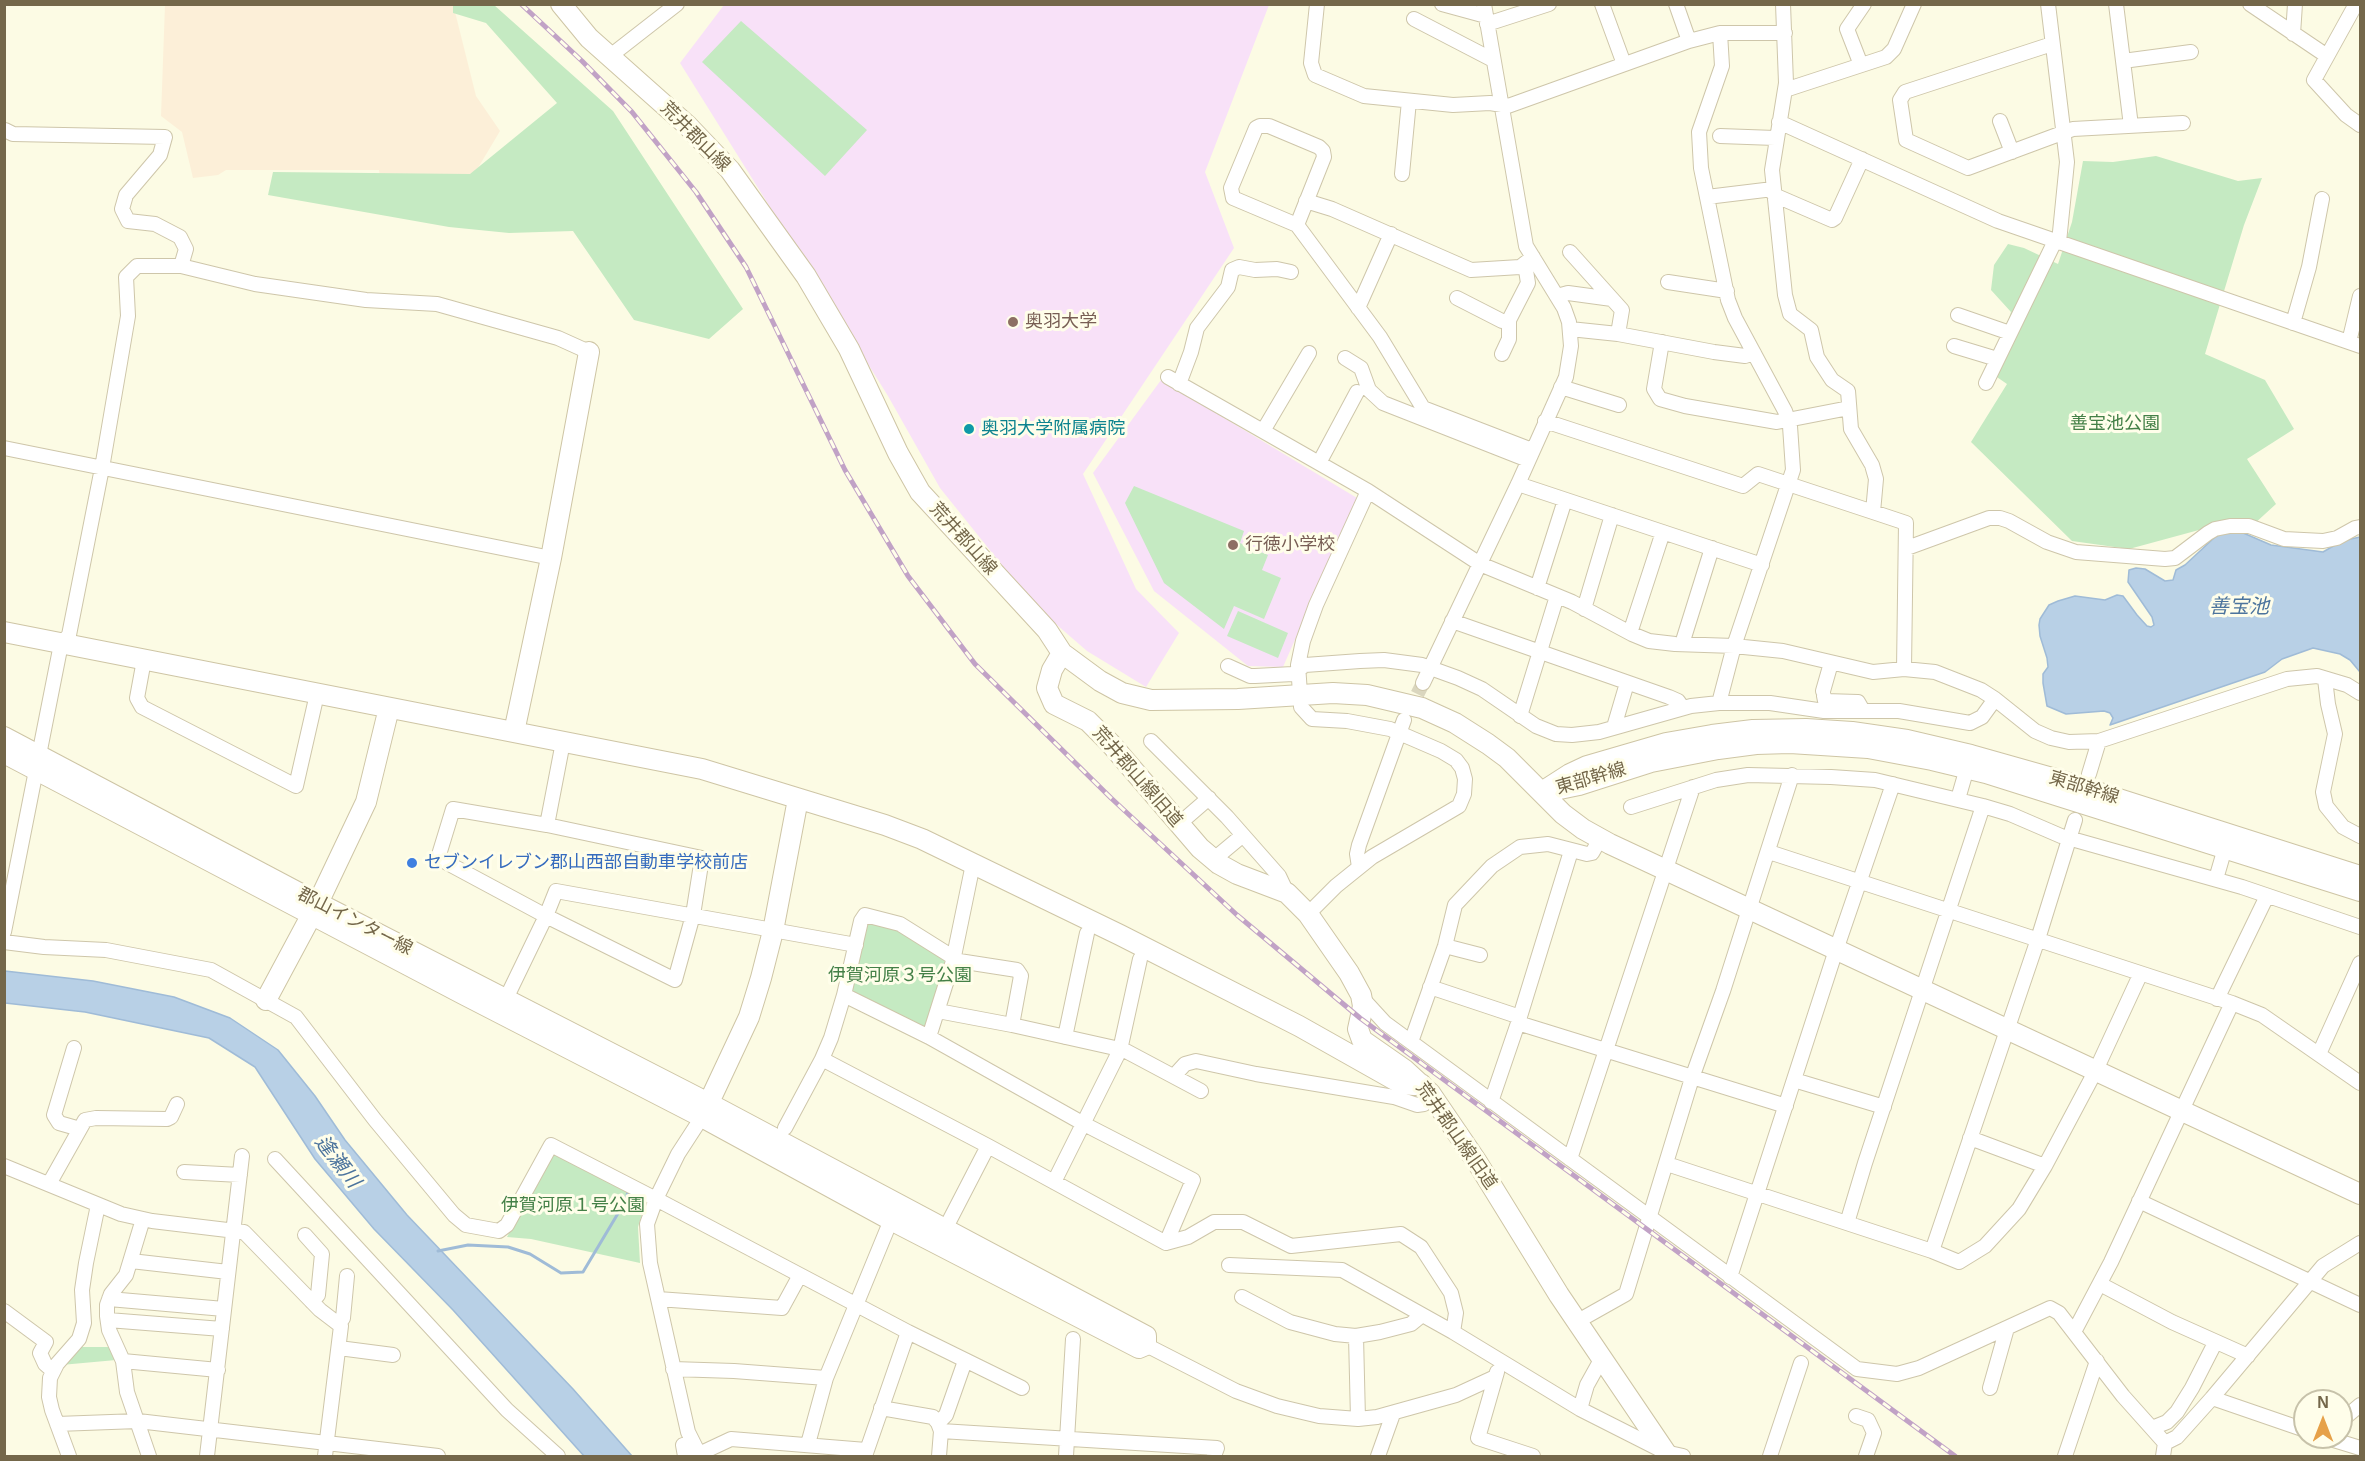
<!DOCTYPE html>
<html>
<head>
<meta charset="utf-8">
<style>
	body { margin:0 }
	#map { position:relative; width:2365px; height:1461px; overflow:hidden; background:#fcfbe4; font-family:Arial,sans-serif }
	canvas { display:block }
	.frame { position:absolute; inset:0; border:6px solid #74674a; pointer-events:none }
	.north { position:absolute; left:2293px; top:1389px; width:60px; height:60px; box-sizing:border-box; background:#fffeea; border:2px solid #c7c2aa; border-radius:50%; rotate:0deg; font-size:16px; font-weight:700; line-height:24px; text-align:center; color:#74674a }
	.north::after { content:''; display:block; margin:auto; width:21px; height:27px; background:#e6a149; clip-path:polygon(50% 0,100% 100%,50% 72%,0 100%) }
</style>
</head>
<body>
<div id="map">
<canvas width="2365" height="1461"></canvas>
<div class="frame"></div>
<div class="north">N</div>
</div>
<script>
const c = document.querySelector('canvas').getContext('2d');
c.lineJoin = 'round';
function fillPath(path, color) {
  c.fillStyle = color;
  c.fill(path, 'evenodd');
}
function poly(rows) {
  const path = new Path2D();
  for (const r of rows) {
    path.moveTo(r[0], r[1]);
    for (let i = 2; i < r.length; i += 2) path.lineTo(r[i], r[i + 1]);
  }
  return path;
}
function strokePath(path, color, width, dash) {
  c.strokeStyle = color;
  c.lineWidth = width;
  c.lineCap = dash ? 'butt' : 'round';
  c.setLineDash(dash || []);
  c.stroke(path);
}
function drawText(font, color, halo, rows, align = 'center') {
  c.font = font + ' Arial,"Noto Sans JP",sans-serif';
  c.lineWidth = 6;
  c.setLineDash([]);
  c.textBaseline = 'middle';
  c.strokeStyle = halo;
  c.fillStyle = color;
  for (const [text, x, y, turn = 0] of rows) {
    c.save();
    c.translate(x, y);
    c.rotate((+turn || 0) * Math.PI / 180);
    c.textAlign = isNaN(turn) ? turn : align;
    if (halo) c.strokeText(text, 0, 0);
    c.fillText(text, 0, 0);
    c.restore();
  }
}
const commercial = poly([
	[453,4,476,96,500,131,472,178,380,178,379,170,226,170,218,175,193,178,182,132,161,116,165,5]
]);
const education = poly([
	[724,5,1269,5,1205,172,1234,248,1083,474,1136,589,1179,633,1146,687,1087,651,1034,605,940,488,888,396,680,63],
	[1161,380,1357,498,1283,667,1248,666,1154,591,1093,473]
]);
const green = poly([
	[453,5,494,5,613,111,743,309,709,339,634,320,573,231,509,233,449,227,268,195,273,172,470,174,557,103,486,23,453,13],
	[741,21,867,130,825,176,702,62],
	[2156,156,2238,181,2262,178,2244,225,2205,354,2265,380,2294,429,2247,459,2276,504,2253,525,2221,524,2129,549,2072,541,1971,442,2007,384,1991,373,2011,312,1991,290,1994,265,2008,244,2024,248,2058,264,2072,222,2083,161,2113,162],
	[1134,486,1244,531,1240,543,1268,555,1262,570,1281,578,1264,619,1234,606,1224,629,1164,583,1125,503],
	[1238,611,1288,633,1278,658,1227,636],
	[865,922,898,929,945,959,946,964,927,1028,922,1031,854,996,852,990],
	[552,1149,647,1198,638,1227,640,1263,531,1239,507,1237],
	[78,1347,109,1347,116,1360,61,1365]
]);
const water = poly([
	[2241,532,2271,545,2323,552,2342,541,2360,537,2360,672,2350,660,2340,654,2313,648,2282,659,2265,672,2110,725,2113,718,2110,713,2104,711,2066,714,2047,706,2043,683,2043,674,2048,667,2047,658,2040,636,2039,625,2040,619,2049,605,2058,601,2075,596,2105,600,2117,595,2123,596,2137,615,2147,626,2151,627,2154,625,2152,617,2128,582,2129,570,2136,568,2145,569,2165,581,2173,580,2176,570,2185,565,2215,537,2222,533,2241,532],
	[5,971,93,981,174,997,230,1018,278,1050,315,1096,345,1140,407,1215,573,1389,632,1456,584,1456,453,1310,374,1229,315,1159,255,1067,209,1038,85,1012,5,1003,5,971]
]);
const stream = poly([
	[438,1251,468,1245,508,1247,530,1254,561,1273,583,1272,626,1200,628,1191]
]);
const streetTunnel = poly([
	[1408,713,1423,683]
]);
const street = poly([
	[1317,4,1311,63,1315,75,1364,96,1453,105,1490,103,1508,106,1689,41,1720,33,1785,33],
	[1442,4,1486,16],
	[1602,4,1624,64],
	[1676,4,1689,41],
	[1783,4,1786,83,1772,170,1785,295,1790,314,1811,330,1817,357,1832,380,1848,391,1851,429,1872,465,1876,479,1873,512,1906,523,1904,669],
	[2048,4,2067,162,2059,242],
	[2116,4,2131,126],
	[2250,4,2327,56],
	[2356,4,2314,80,2346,115,2360,125],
	[1414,19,1493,60],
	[1487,24,1549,4],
	[2293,34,2295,4],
	[2052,44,1905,92,1900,100,1906,140,1968,168,2073,129,2183,123],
	[609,57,677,4],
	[2123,61,2191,52],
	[1861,65,1847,29,1864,4],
	[1785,90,1886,57,1894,49,1914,4],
	[2000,121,2012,152],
	[1779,122,1998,221,2360,346],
	[5,130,13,134,165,137,160,155,126,195,122,209,128,221,155,224,180,237,186,249,181,266],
	[1720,136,1775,138],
	[1402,174,1409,101],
	[1774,195,1832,220,1835,218,1862,159],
	[1707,197,1773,189],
	[1306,201,1332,209,1471,270,1520,267,1533,257],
	[1297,225,1324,157,1323,151,1319,147,1269,126,1260,126,1256,128,1231,188,1233,198,1297,225,1380,337,1423,408,1532,450],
	[1570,252,1622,310,1618,334],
	[1668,282,1727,291],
	[1557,296,1568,293,1612,299],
	[1457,298,1502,321,1509,320,1528,283,1525,264],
	[1358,308,1391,234],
	[1958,315,2010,333],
	[2293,323,2309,267,2322,199],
	[1570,329,1618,334,1714,352,1745,356,1754,353],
	[1662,342,1654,389,1660,399,1685,406,1777,422,1849,408],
	[2349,342,2360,296],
	[1954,346,1997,359],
	[1502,354,1509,339,1509,320],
	[1345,358,1361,368,1369,390,1383,403,1528,460],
	[1168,377,1368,491,1480,564,1572,602,1632,634,1649,641,1675,644,1734,646,1783,651,1873,672,1904,669,1935,672,1981,690,1995,699,2035,731,2051,738,2069,742,2099,741,2287,679,2317,676,2347,685,2360,693],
	[1986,383,2055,241],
	[1179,384,1191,352,1197,328,1228,287,1232,270,1239,267,1255,270,1277,269,1291,272],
	[1561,387,1619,405],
	[1545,421,1743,486,1758,474,1873,512],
	[1263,431,1309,353],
	[4,448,551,558],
	[1319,463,1357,392],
	[1518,484,1762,565],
	[1907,548,1989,518,2000,518,2009,521,2047,542,2076,552,2165,559,2175,558,2208,533,2215,529,2230,526,2249,526,2284,539,2323,541,2337,538,2355,528,2360,527],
	[1537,588,1565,500],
	[1584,609,1612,515],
	[1452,621,1669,697,1678,701,1683,708],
	[1630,633,1663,532],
	[1682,644,1712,548],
	[144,660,137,698,142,707,296,786,317,694],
	[1228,666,1250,676,1255,676,1293,674,1305,665,1360,661,1384,660,1422,665,1458,678,1482,689,1536,726,1556,734,1572,735,1599,732,1691,706,1719,703,1770,703,1824,711,1899,711,1970,723,1982,717,1995,699],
	[2325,679,2328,704,2335,734,2323,792,2326,806,2343,827,2360,836],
	[1423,683,1518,484,1566,377,1571,346,1569,322,1564,308,1526,246,1484,4],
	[1823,691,1831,663],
	[1824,696,1825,701,1858,702,1862,709],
	[1719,703,1734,646,1793,470,1790,426,1785,411,1735,318,1728,300,1701,168,1699,132,1722,66,1720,33],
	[1520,716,1557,596],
	[1614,727,1627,683],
	[1151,741,1227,817,1279,876,1287,893],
	[2089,774,2099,741],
	[1958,799,1967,768],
	[1631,807,1716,780,1748,775,1831,777,1875,780,1983,806,2010,814,2061,836,2242,887,2360,927],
	[453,809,547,825,702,858,693,915,675,980,546,916,438,858,453,809],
	[1179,824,1209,798],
	[547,825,563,742],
	[1769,852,2232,1003,2262,1015,2360,1083],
	[1213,860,1243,835],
	[973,864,953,961,929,1037,1084,1124,1193,1180,1166,1243],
	[1359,867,1357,854,1359,845,1404,720],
	[2216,879,2225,848],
	[1308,914,1336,886,1372,857,1459,806,1464,794,1465,779,1462,768,1456,760,1441,751,1390,729,1347,721,1312,719,1301,707,1298,665,1303,641,1316,605,1368,491],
	[4,932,61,644,69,635,102,468,128,316,126,277,137,266,181,266,255,284,366,300,437,304,558,338,589,352],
	[4,942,44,947,106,950,211,970,296,1017,375,1120,454,1215,466,1225,499,1231,507,1225,551,1145,656,1199,678,1154,702,1117],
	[1445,946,1480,955],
	[1430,987,1520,1017],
	[844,995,831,1038,822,1059,988,1146,1166,1243,1188,1237,1214,1222,1243,1222,1291,1246,1401,1234,1421,1247,1451,1293,1456,1313,1453,1332],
	[1363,999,1385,1023,1857,1369,1897,1374,1919,1368,2050,1308,2059,1313,2123,1396,2165,1443,2163,1456],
	[2217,999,2267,896],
	[502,1007,546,916,556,891,856,945],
	[938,1011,1012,1025,1124,1050,1201,1091],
	[1518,1023,1786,1106],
	[929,1037,844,995,861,921,865,915,900,924,959,961,1017,970,1021,976,1012,1025],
	[1065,1037,1087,933],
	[1411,1042,1445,946,1455,905,1492,866,1520,847,1548,844,1587,854,1592,853,1600,839],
	[74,1048,54,1115,59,1123,80,1129],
	[2319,1054,2360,963],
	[1174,1076,1185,1064,1196,1061,1256,1074,1394,1097,1417,1105,1424,1104,1433,1097],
	[1794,1080,1884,1107],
	[1491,1102,1518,1023,1571,851],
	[785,1128,822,1059],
	[1970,1138,2045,1166],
	[275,1159,507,1410,558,1456],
	[1570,1159,1693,787],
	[1667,1164,1932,1251,1959,1262,1985,1246,2019,1209,2045,1166,2096,1070,2140,975],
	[4,1166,121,1214,152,1221,244,1232,320,1310,341,1326,325,1456],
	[184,1172,240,1175],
	[1054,1182,1120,1050,1140,959],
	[49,1184,85,1120,96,1118,167,1119,171,1117,177,1104],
	[2139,1201,2360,1305],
	[143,1219,126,1275,111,1294,107,1305,107,1316,109,1330,123,1361,127,1392,149,1456],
	[1847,1223,1865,1163,1983,806],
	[305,1235,322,1254,318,1295,312,1302],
	[942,1235,988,1146],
	[1932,1251,2038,939,2075,820],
	[131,1261,228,1272],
	[1229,1265,1342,1270,1453,1332,1580,1409,1665,1452,1683,1456],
	[1730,1277,1836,950,1893,784],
	[2100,1284,2172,1322,2248,1356],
	[1242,1297,1290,1322,1335,1334,1356,1336,1380,1332,1411,1324,1422,1315],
	[109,1299,224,1309],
	[658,1299,782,1308,800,1275],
	[4,1311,46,1342,40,1353,45,1364,53,1371],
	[108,1320,222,1329],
	[1578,1321,1626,1294,1692,1078,1723,991,1792,775],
	[339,1324,343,1318,347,1276],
	[2074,1332,2111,1262,2232,1003],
	[1356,1336,1358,1419],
	[1146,1345,1236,1391,1277,1406,1319,1416,1358,1419,1377,1417,1456,1395,1495,1377],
	[339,1348,393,1355],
	[123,1361,218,1370],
	[673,1369,734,1371,826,1378],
	[1497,1372,1478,1438,1533,1456],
	[1990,1388,2007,1328],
	[2212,1398,2305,1430],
	[881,1408,933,1417,938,1423],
	[1580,1409,1587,1385,1602,1358],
	[1856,1416,1868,1420,1874,1433,1866,1456],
	[2341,1421,2360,1405],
	[57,1424,138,1421,438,1456],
	[2152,1428,2167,1422,2177,1412,2192,1388,2215,1343],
	[941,1431,1217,1448,1214,1456],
	[2324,1437,2360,1448],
	[2165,1443,2177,1437,2212,1398,2323,1266,2360,1243],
	[808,1444,826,1378,891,1220],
	[683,1445,685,1456],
	[699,1454,731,1439,866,1450],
	[69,1456,52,1410,49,1397,50,1378,57,1364,79,1339,84,1323,82,1290,86,1263,98,1205],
	[207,1456,242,1156],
	[700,1456,688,1432,650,1263,647,1224,656,1199,908,1332,1022,1388],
	[865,1456,908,1332],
	[939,1456,941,1431,938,1423,946,1415,965,1361],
	[1066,1456,1073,1339],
	[1378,1456,1393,1414],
	[1770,1456,1801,1363],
	[2065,1456,2097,1361]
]);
const secondary = poly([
	[561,4,589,38,688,126,730,170,806,276,849,349,898,453,920,492,1047,630,1062,653,1100,681,1122,693,1151,700,1238,699,1333,693,1367,695,1422,708,1455,723,1488,744,1507,758,1563,814,1583,829,1610,844,2360,1194],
	[4,632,702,769,885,825,922,839,1120,935,1299,1026,1402,1084,1414,1085,1421,1084],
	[1062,653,1052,670,1047,688,1054,704,1088,721,1110,743,1200,848,1219,864,1237,874,1287,893,1308,914,1349,973,1361,995,1363,1006,1358,1029,1362,1040,1405,1070,1430,1093,1477,1162,1559,1295,1668,1456],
	[514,732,551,558,589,352],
	[4,737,318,903,708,1103,1146,1336,1146,1345,1139,1348,891,1220,702,1117,463,994,4,753],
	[1550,791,1579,785,1651,762,1718,749,1756,744,1790,743,1868,748,1932,760,1986,773,2360,891],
	[1542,792,1570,774,1587,766,1666,743,1712,735,1753,730,1806,729,1852,732,1907,740,1971,755,2056,779,2360,876],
	[266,1000,318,903,366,802,389,708],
	[703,1115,749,1017,761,978,773,931,798,799]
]);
const rail = poly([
	[521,4,582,61,632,112,696,192,746,267,845,470,908,576,975,664,1111,798,1237,915,1360,1018,1955,1456]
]);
const markers = [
	[1013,322,6,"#8d6e63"],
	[969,429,6,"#0f9aa8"],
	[1233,545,6,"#8d6e63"],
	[412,863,6,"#3f7fe0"]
];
const streetNames = [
	["荒井郡山線",695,137,45],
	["荒井郡山線",963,539,48],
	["荒井郡山線旧道",1137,777,49],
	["東部幹線",1591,779,-16],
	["東部幹線",2084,788,17],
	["郡山インター線",355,922,27],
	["荒井郡山線旧道",1456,1136,55]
];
const educationNames = [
	["奥羽大学",1025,322],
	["行徳小学校",1245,545]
];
const parkNames = [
	["善宝池公園",2115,424],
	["伊賀河原３号公園",900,976],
	["伊賀河原１号公園",573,1206]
];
const cultureNames = [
	["奥羽大学附属病院",981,429]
];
const shopNames = [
	["セブンイレブン郡山西部自動車学校前店",424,863]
];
const waterNames = [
	["善宝池",2239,607],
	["逢瀬川",337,1162,52]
];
fillPath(commercial, '#fcefd8');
fillPath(education, '#f8e1f8');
fillPath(green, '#c5eac2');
fillPath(water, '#b8d0e6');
strokePath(water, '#9fbbd7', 1.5);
strokePath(stream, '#9fbbd7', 3);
strokePath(streetTunnel, '#dad6be', 14, [14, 7]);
strokePath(street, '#cec6aa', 16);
strokePath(secondary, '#cec5a5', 22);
strokePath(street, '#fff', 14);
strokePath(secondary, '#fff', 20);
strokePath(rail, '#c1a2c6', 5);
strokePath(rail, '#fffeea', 3, [9]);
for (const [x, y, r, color] of markers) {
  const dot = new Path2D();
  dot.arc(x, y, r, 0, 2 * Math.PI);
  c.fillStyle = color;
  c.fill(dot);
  strokePath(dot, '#fffeea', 2);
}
drawText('18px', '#74674a', '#fffeea', streetNames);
drawText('18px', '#785e54', '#fffeea', educationNames, 'left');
drawText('18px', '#448047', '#fffeea', parkNames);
drawText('18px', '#0d838f', '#fffeea', cultureNames, 'left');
drawText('18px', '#366cbe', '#fffeea', shopNames, 'left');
drawText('italic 20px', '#4c749d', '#fffeea', waterNames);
</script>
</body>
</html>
